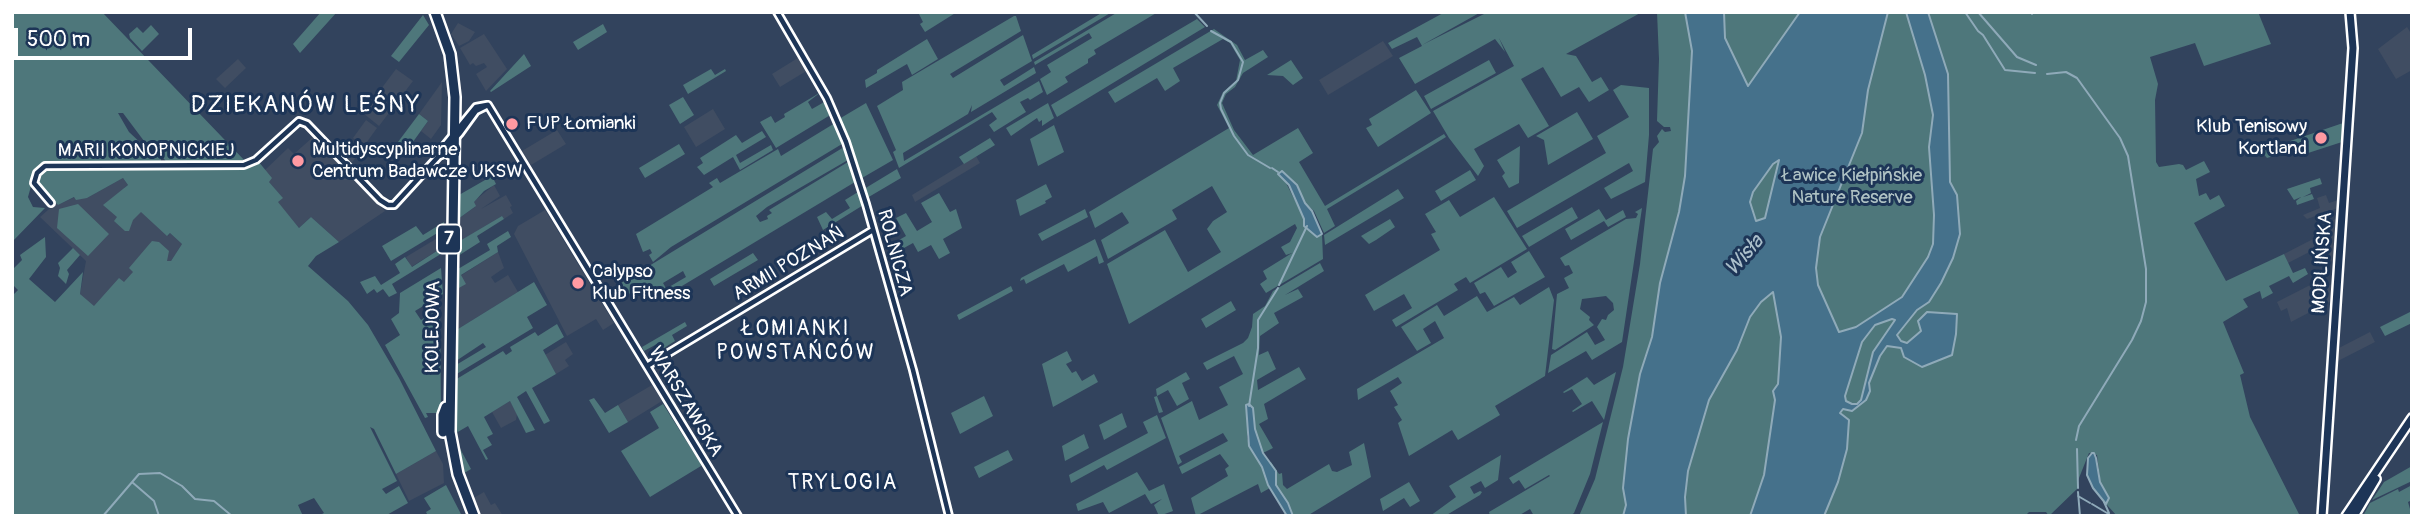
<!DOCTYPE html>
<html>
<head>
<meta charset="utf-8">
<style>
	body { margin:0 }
	#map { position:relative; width:2424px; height:528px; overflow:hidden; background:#32435d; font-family:Pangolin,sans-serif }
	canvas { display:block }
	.frame { position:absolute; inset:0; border:14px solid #fff; pointer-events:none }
	.scale { position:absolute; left:14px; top:28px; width:178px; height:32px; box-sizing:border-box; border:4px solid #fff; border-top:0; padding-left:9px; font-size:21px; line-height:24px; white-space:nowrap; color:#fff; -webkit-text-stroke:5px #1d3557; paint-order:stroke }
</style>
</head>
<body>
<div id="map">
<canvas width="2424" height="528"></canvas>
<div class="frame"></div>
<div class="scale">500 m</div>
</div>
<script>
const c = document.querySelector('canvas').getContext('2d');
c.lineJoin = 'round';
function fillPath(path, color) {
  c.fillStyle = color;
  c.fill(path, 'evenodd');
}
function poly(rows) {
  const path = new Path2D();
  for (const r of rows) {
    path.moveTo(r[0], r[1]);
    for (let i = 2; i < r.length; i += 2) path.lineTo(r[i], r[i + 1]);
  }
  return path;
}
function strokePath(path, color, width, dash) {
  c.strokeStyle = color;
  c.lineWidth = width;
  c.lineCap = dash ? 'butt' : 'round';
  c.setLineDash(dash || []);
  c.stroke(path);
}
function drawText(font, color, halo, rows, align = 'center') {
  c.font = font + ' Pangolin,sans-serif';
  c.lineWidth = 6;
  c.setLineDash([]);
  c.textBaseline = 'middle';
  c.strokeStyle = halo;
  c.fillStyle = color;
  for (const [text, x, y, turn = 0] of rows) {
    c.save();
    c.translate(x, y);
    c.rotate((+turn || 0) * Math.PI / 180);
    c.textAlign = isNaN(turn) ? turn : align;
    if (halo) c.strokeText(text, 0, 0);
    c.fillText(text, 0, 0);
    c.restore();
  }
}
const built = poly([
	[458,23,475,32,469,41,459,46,451,34],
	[2407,27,2412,35,2412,70,2396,79,2378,49],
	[484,34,507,69,486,91,476,74,487,67,484,63,476,66,473,63,470,65,460,48],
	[1383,41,1393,56,1328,95,1319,80],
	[801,56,808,70,780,87,772,74],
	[238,59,246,68,225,88,216,79],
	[396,69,413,81,379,126,363,113],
	[442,82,441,125,431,139,421,131,428,121,419,114],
	[713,109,725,129,696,147,684,127],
	[366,120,377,128,351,164,346,159,358,142,353,138],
	[557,130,566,144,531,165,522,151],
	[313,137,385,211,339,242,311,217,299,228,277,202,282,197,268,181,265,170,288,148,294,154],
	[976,156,980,163,915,202,912,195],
	[123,178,128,185,124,188,168,236,170,233,182,244,171,261,108,335,80,294,86,261,40,217,56,203,58,205,75,197,87,198],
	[494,185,500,196,481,209,506,195,512,206,510,207,513,213,504,219,502,216,459,242,458,219,475,207,473,202],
	[2326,195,2329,203,2338,200,2338,208,2307,219,2303,215,2320,208,2317,198],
	[545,210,614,323,603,330,596,319,567,336,514,234,518,226],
	[2337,218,2334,260,2332,262,2320,241,2329,234,2324,225],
	[444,234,443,247,411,267,406,257],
	[2315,238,2321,246,2288,263,2284,254],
	[498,252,504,268,491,277,495,283,508,275,518,292,458,329,457,278],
	[2318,281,2322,289,2332,284,2331,301,2291,322,2287,308,2281,311,2277,302],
	[2370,332,2375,342,2336,362,2337,349],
	[566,342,573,354,565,360,569,366,556,374,545,355],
	[652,385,662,401,628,422,618,405],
	[510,401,517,414,516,420,501,428,492,412],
	[436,451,443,464,444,483,409,501,396,474],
	[484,492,491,505,495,503,503,516,479,516,470,500]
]);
const green = poly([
	[12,12,102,12,246,162,167,163,151,141,148,143,144,141,123,113,118,113,129,132,145,147,148,145,146,149,153,156,155,155,161,158,161,162,45,163,35,172,28,197,33,207,45,208,12,242],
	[321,12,337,12,300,53,293,44],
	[918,12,957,12,925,32,920,24,923,22],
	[1103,12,1112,12,1033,59,1032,55],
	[1118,12,1158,12,1094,50,1096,54,1088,59,1088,63,1065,77,1068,82,1047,95,1040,79,1051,72,1047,65,1092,38,1089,33,1035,65,1034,62],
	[1445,12,1481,12,1422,45,1488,12,1642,12,1566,54,1576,56,1592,82,1601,77,1609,90,1589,102,1579,87,1561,97,1543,67,1521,79,1549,126,1528,138,1519,124,1474,149,1484,166,1478,176,1449,138,1433,111,1514,66,1499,38,1505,52,1495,39,1415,84,1399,58,1422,46,1417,37,1392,49,1388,43],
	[1657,12,2258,12,2271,44,2204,66,2195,43,2150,57,2158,84,2155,100,2156,162,2159,167,2179,164,2183,165,2186,170,2204,161,2210,172,2196,179,2199,196,2206,193,2210,200,2219,195,2225,206,2194,223,2226,281,2284,254,2293,273,2305,268,2308,274,2293,283,2289,276,2269,286,2273,293,2262,299,2260,291,2243,299,2248,307,2223,322,2244,373,2240,375,2250,417,2300,516,2117,516,2107,505,2101,486,2097,455,2089,453,2077,483,2077,489,2049,516,2046,512,2029,512,2025,516,1579,516,1595,479,1623,367,1640,264,1653,149,1659,142,1657,136,1662,129,1665,132,1671,131,1670,127,1664,127,1657,121,1659,59],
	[423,15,429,25,399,62,391,56],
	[1014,16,1016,16,1021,31,950,74,953,78,1023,35,1032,61,1000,80,1004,86,1034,67,1036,73,971,112,972,105,968,114,903,153,904,161,1039,81,1043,92,1030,100,1028,98,1020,102,1026,112,994,132,989,125,997,119,992,112,899,168,893,152,896,150,877,106,903,90,902,82],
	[1197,19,1205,27,1057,117,1051,105],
	[603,24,607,32,578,50,573,42],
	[151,25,159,34,142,51,130,38,129,34,137,27,143,33],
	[1214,29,1237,45,1245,60,1263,50,1268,57,1243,73,1235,87,1226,94,1222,103,1234,130,1253,155,1298,128,1313,153,1299,162,1325,206,1444,134,1446,137,1327,209,1335,226,1324,233,1314,211,1305,203,1297,185,1284,179,1310,230,1317,237,1322,234,1323,259,1266,293,1260,284,1267,279,1263,271,1292,253,1286,255,1281,247,1290,242,1297,228,1295,224,1129,324,1107,264,1165,230,1188,272,1221,252,1207,229,1213,221,1227,212,1212,186,1172,210,1177,219,1108,259,1101,240,1129,223,1128,221,1122,212,1095,228,1089,212,1229,128,1217,105,1223,92,1236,81,1240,60,1230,43,1223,39,1173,68,1180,81,1165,91,1157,78,1115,103,1108,92],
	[927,39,938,59,912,75,907,64,866,88,865,80,877,73,877,70],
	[524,54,531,66,491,92,490,91],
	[1291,60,1303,78,1293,85,1283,76,1267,75],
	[1489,60,1496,73,1431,109,1424,96],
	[711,69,715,75,725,69,726,71,688,94,683,85],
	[1621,85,1649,88,1649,135,1645,182,1611,199,1604,188,1633,171,1629,163,1517,228,1507,211,1606,153,1597,136,1629,117,1613,90],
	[1416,90,1431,113,1378,147,1366,128,1372,125,1369,119],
	[821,92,808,102,812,109,826,101,832,114,776,148,760,122,771,116,775,123,785,117,784,114],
	[683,97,694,115,680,124,669,105],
	[866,103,893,160,862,178,839,119],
	[1048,103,1054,118,1042,126,1042,120,1039,122,1037,118,1011,136,1006,128],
	[1577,112,1593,139,1548,165,1544,140,1536,136],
	[419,114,428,121,405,153,395,146],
	[835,123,842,144,671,247,653,262,649,255,652,253,650,249,643,252,636,234,713,187,709,183,717,178,720,183,778,149,781,156],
	[2343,123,2342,142,2305,154,2302,147,2267,158,2261,151],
	[1054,125,1064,152,1038,166,1030,139],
	[762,131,766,137,736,155,740,163,771,145,773,150,740,170,733,157,704,175,697,167,703,163,700,158,736,135,742,143],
	[990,138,995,145,964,164,959,157],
	[679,144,685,154,645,178,639,168],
	[1520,146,1519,183,1509,188,1502,176,1505,173,1497,160],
	[844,147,848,160,767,207,756,216,760,222,768,219,767,216,772,213,769,210,848,162,855,182,672,292,669,287,686,277,683,271,663,283,667,290,654,298,647,285,614,301,608,291],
	[258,161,272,178,269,182,283,198,278,202,299,228,311,217,339,242,316,256,308,266,348,301,368,325,399,378,436,451,396,474,374,429,370,427,397,481,382,489,386,494,399,486,408,503,385,516,318,516,324,513,314,498,298,505,303,516,12,516,12,296,18,290,12,284,12,270,22,260,20,255,45,237,46,257,29,279,55,302,83,272,80,294,94,306,119,278,124,282,133,272,129,268,152,241,159,242,169,251,167,261,171,261,182,244,170,233,167,236,141,212,133,220,129,231,125,231,114,221,117,217,103,205,128,185,123,178,87,198,76,200,74,197,58,205,37,184,38,174,45,168,240,169,253,166],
	[897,169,901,178,867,198,864,189],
	[1470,170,1476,180,1441,201,1435,191],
	[492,176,496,184,484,191,474,202,476,206,458,219,459,195],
	[2320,178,2322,184,2310,188,2311,193,2303,197,2312,194,2314,199,2297,205,2296,201,2301,197,2294,200,2287,189],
	[1046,184,1052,197,1045,201,1046,203,1020,216,1016,200],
	[1398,189,1404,198,1325,245,1324,235],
	[858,192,865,204,823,230,817,217,826,212,832,219,850,208,845,200],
	[939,193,950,212,956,209,962,228,943,239,950,253,939,259,931,245,918,252,913,243,884,259,902,247,899,240,906,236,896,218,906,213,917,231,932,222,921,203],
	[1494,197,1527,249,1470,283,1466,277,1454,284,1458,290,1396,327,1392,320,1412,308,1404,294,1374,311,1365,295,1440,250,1431,234,1436,232,1425,214,1449,200,1460,217],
	[78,204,109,234,88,256,57,228,59,209],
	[1572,207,1578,218,1529,247,1522,236],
	[1642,208,1622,342,1592,360,1586,351,1548,373,1551,355,1587,332,1595,345,1605,340,1597,327,1602,319,1606,320,1608,315,1614,310,1613,303,1606,296,1582,299,1580,309,1590,317,1589,320,1594,325,1555,350,1552,349,1557,294,1569,288,1564,278,1573,273,1569,265,1565,266,1560,258,1626,219,1636,218,1638,214,1635,212],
	[1085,209,1088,217,1042,241,1038,234],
	[1599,209,1606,220,1623,210,1626,217,1608,227,1604,221,1571,240,1565,229],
	[502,216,504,219,477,236,480,242,458,256,458,242],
	[1390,219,1395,227,1376,240,1369,244,1361,236],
	[444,222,444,229,391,261,382,246,416,226,423,235],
	[508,231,511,237,497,246,498,252,461,275,466,284,457,289,458,269,490,250,487,244],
	[1095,239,1104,262,1099,264,1097,256,1068,272,1064,264,1026,284,1024,279,1020,281,1021,278],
	[443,247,444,252,392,284,397,293,389,297,383,289,377,293,374,289,367,294,360,282,375,276,381,285,400,273,395,264,405,257,412,267],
	[73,248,80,255,67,270,69,274,66,284,58,276,60,268,58,263],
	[1529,251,1545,277,1494,306,1485,292,1480,294,1474,283,1501,267,1508,278,1517,272,1511,262],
	[753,253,758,260,714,286,710,279],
	[1320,263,1324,271,1285,295,1298,289,1303,297,1274,313,1279,323,1260,336,1259,355,1268,351,1276,369,1257,380,1258,390,1299,367,1306,379,1264,404,1268,419,1259,424,1273,448,1263,453,1255,429,1253,408,1247,436,1249,446,1262,467,1270,488,1261,493,1258,484,1196,516,1191,498,1228,476,1225,469,1229,466,1220,454,1182,474,1179,467,1228,441,1223,433,1179,456,1182,462,1178,465,1161,418,1192,401,1199,420,1228,405,1219,387,1243,374,1234,356,1207,370,1203,363,1243,343,1248,338,1252,327,1253,314,1265,306,1273,291],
	[441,268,443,294,415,311,421,320,440,308,441,409,439,413,426,413,428,417,425,418,385,345,400,335,391,319,399,313,400,293],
	[534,282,547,305,527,317,533,328,455,375,456,365,486,347,483,343,456,361,458,329],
	[1011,286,1013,291,959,320,957,315],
	[1549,287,1554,300,1545,376,1495,406,1500,415,1458,440,1452,430,1409,456,1398,423,1402,420,1394,407,1398,405,1390,391,1402,383,1398,377,1358,400,1357,389,1444,338,1435,321,1423,329,1431,343,1417,351,1401,327,1437,305,1444,316,1477,296,1487,312,1514,297,1520,305],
	[1231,301,1236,310,1206,328,1201,319],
	[2412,311,2412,323,2385,336,2380,327],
	[685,322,687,326,672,335,675,341,661,350,657,344,644,351,642,347],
	[557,324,564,337,543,350,556,374,532,388,550,421,544,424,526,391,517,397,535,430,526,433,510,401,484,417,493,434,487,437,492,445,483,450,488,459,486,460,468,426,456,433,456,441,471,469,461,475,471,505,462,483,454,451,452,412,454,411,455,380,503,351,506,355,512,351,510,347,535,332,538,336],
	[1067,351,1072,361,1066,364,1072,373,1076,371,1082,381,1094,374,1098,382,1053,407,1042,364],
	[1186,372,1190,379,1182,383,1189,399,1177,406,1168,390,1157,396,1163,412,1159,413,1154,397,1157,396,1156,389],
	[1616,372,1604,420,1592,401,1573,412,1572,411,1582,404,1572,389,1564,393,1563,392,1587,377,1594,385],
	[984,396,993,416,960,434,951,413],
	[594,398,605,413,618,405,628,422,609,433,589,400],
	[663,404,699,461,694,448,703,464,700,462,701,466,650,497,621,451,659,428,650,412],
	[1122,413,1127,427,1104,440,1099,425],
	[1157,415,1166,438,1107,470,1104,465,1071,483,1069,475,1148,433,1143,422],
	[1603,422,1590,474,1574,513,1570,516,1534,516,1530,509,1518,516,1490,516,1489,512,1550,476,1549,475,1525,489,1519,480,1513,484,1509,478],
	[1084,434,1089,448,1065,461,1062,446],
	[1364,443,1371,477,1307,516,1293,516,1288,503,1276,485,1276,471,1269,463,1271,462,1279,474,1282,473,1283,485,1287,489,1329,464,1332,471,1337,472,1352,465,1349,452],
	[1008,450,1013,460,979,478,974,467],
	[1501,455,1498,480,1485,488,1481,481,1470,487,1474,494,1480,491,1482,492,1480,495,1445,516,1430,516,1456,497,1449,486],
	[2412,466,2412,481,2372,500,2384,482],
	[1137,472,1149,491,1164,484,1173,511,1159,516,1154,505,1162,499,1151,504,1145,494,1109,513,1103,502,1078,511,1076,504],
	[1409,482,1420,501,1410,507,1404,498,1383,511,1380,499],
	[446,485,462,516,428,516,426,512,431,509,424,498],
	[2412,485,2412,500,2408,502,2412,516,2363,516,2370,503,2398,489,2399,492]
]);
const water = poly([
	[1685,12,1724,12,1725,38,1748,86,1800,12,1888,12,1868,90,1862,133,1820,237,1816,268,1818,285,1839,332,1856,327,1902,297,1928,257,1933,244,1934,215,1929,147,1933,115,1925,75,1906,12,1928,12,1948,74,1950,182,1957,195,1960,234,1953,258,1941,283,1929,302,1917,310,1897,335,1901,341,1907,343,1921,331,1918,321,1927,312,1957,314,1956,334,1952,355,1922,367,1904,357,1901,348,1887,346,1880,356,1869,383,1870,391,1866,400,1852,411,1843,409,1840,413,1849,420,1847,449,1838,482,1824,516,1750,516,1764,475,1775,400,1773,391,1778,384,1779,369,1781,337,1773,292,1761,302,1750,317,1737,350,1709,400,1688,471,1685,497,1686,516,1623,516,1626,505,1623,488,1628,439,1640,374,1652,337,1660,283,1679,212,1685,176,1692,51,1685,12],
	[1779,160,1765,218,1756,221,1750,202,1753,192,1773,164,1779,160],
	[1892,319,1895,320,1873,352,1861,400,1857,404,1852,404,1846,401,1845,396,1862,342,1875,325,1892,319],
	[1282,171,1297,185,1305,203,1312,211,1322,234,1317,237,1304,226,1304,219,1289,185,1278,174,1282,171],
	[1249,404,1253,408,1255,429,1263,453,1276,471,1276,485,1288,503,1293,516,1287,516,1268,485,1262,467,1249,446,1246,405,1249,404],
	[2092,453,2094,453,2096,458,2100,482,2109,498,2106,504,2093,488,2087,475,2088,458,2092,453]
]);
const stream = poly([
	[1194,12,1207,26],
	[1965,12,1978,31,1983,35,2005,70,2035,73],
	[1978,12,2017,57,2036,65],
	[2032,12,2032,14],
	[1211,31,1231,42,1243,62,1238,80,1224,93,1220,103,1221,109,1234,136,1248,155,1270,168],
	[2047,74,2066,72,2077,78,2120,138,2128,156,2146,269,2146,302,2141,321,2132,340,2079,426,2076,440],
	[1272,168,1278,172],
	[1279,285,1307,226],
	[1249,406,1258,348,1258,320,1278,288],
	[2077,449,2078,488],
	[132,482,154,501,159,516],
	[2078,492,2080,516],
	[2078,496,2090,503],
	[2104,502,2109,513],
	[2092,504,2112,516],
	[103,516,139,474,160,473,182,486,195,499,214,501,232,516]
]);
const minor = poly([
	[777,12,827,98,846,142,866,204,913,370,949,516],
	[488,105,738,516],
	[440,151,476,107,487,105],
	[51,203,34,183,37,173,45,166,244,165,256,160,299,121,307,124,380,200,388,205,394,205,460,133,476,111,488,105],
	[647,366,873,230]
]);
const major = poly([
	[2322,516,2353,48,2350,12],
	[2346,516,2412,418],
	[2354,516,2376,479]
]);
const highway = poly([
	[435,12,450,54,455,97,450,432,458,474,474,516],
	[441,153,446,151,450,154],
	[443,432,443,415,446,407]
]);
const markers = [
	[512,124,7,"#ff9aa2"],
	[2321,138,7,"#ff9aa2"],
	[298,161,7,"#ff9aa2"],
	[578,283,7,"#ff9aa2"]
];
const shields = [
	[449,239,24]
];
const shieldNames = [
	["7",449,239]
];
const poiNames = [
	["FUP Łomianki",526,124],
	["Klub Tenisowy",2307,127,"right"],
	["Kortland",2307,149,"right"],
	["Multidyscyplinarne",312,150],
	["Centrum Badawcze UKSW",312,172],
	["Calypso",592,272],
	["Klub Fitness",592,294]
];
const streetNames = [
	["MARII KONOPNICKIEJ",146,151],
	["ROLNICZA",894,253,75],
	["MODLIŃSKA",2323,263,-86],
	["ARMII POZNAŃ",789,264,-31],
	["KOLEJOWA",434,327,-89],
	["WARSZAWSKA",685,402,59]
];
const parkNames = [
	["Ławice Kiełpińskie",1852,176],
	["Nature Reserve",1852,198]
];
const waterNames = [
	["Wisła",1745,256,-49]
];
const neighbourhoodNames = [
	["ŁOMIANKI",796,330],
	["POWSTAŃCÓW",796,354],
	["TRYLOGIA",843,484]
];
const quarterNames = [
	["DZIEKANÓW LEŚNY",306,106]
];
fillPath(built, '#404d62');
fillPath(green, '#4e777b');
fillPath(water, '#45718b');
strokePath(water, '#8faab9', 2);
strokePath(stream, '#8faab9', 2);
strokePath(minor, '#fff', 10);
strokePath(major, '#fff', 12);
strokePath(highway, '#fff', 14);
strokePath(minor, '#1d3557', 4.5);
strokePath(major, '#1d3557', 7);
strokePath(highway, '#1d3557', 9);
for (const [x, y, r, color] of markers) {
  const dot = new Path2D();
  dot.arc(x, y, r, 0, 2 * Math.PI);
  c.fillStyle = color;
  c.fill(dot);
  strokePath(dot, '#1d3557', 2.5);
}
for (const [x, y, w] of shields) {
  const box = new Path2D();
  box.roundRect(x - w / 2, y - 14.5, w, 29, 5);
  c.fillStyle = '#1d3557';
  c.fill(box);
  strokePath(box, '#fff', 2);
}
drawText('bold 18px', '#fff', null, shieldNames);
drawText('19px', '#fff', '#1d3557', poiNames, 'left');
drawText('19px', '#fff', '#1d3557', streetNames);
drawText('19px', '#afc2c4', '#1d3557', parkNames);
drawText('italic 21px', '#abbfcb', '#1d3557', waterNames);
c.letterSpacing = '2px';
drawText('21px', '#fff', '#1d3557', neighbourhoodNames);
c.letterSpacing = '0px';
c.letterSpacing = '2px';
drawText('23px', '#fff', '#1d3557', quarterNames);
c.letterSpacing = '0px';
</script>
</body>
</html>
